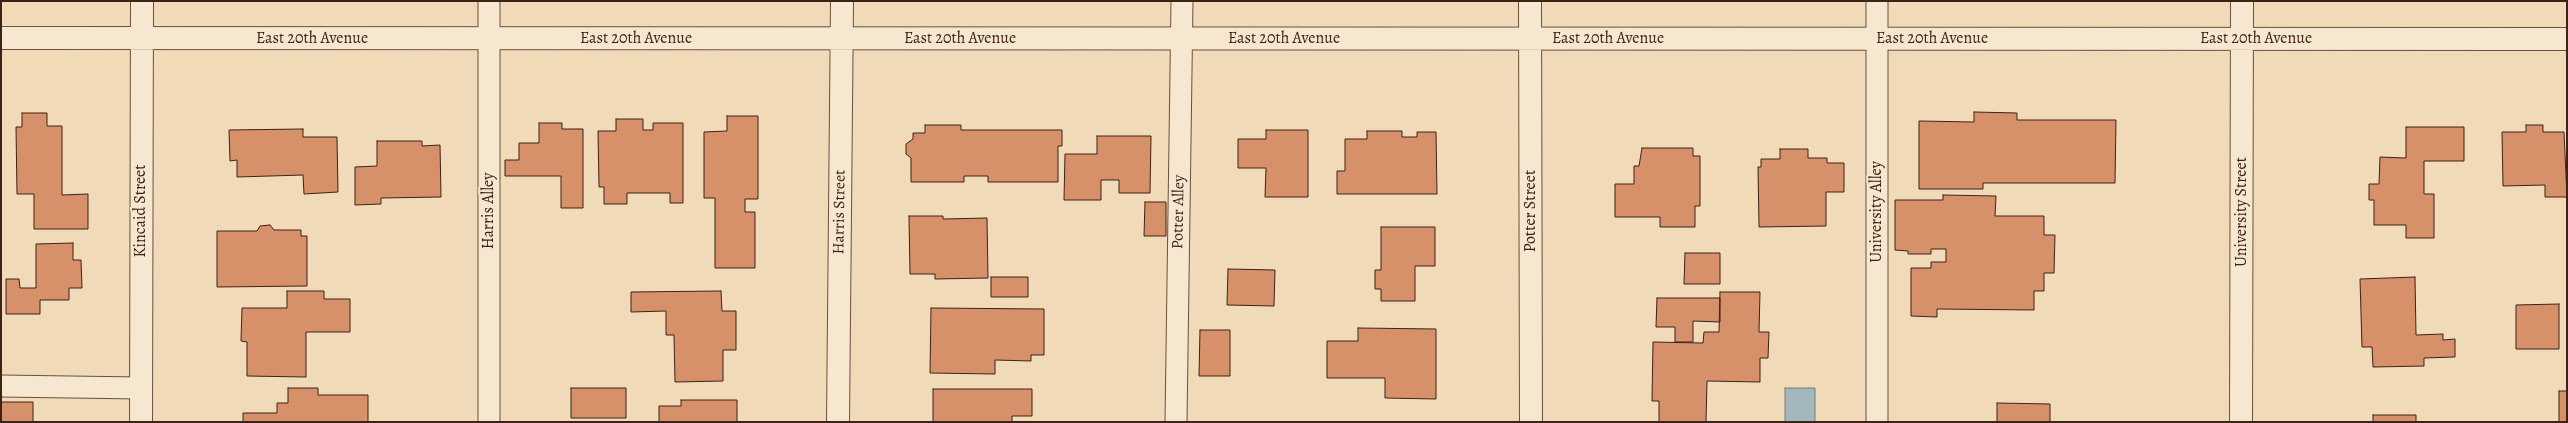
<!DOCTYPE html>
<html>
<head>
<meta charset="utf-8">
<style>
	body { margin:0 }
	#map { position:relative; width:2568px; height:423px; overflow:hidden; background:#f1dab7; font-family:Alegreya,serif }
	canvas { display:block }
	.frame { position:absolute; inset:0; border:2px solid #3e2217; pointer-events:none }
</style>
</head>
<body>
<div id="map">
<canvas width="2568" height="423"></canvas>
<div class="frame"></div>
</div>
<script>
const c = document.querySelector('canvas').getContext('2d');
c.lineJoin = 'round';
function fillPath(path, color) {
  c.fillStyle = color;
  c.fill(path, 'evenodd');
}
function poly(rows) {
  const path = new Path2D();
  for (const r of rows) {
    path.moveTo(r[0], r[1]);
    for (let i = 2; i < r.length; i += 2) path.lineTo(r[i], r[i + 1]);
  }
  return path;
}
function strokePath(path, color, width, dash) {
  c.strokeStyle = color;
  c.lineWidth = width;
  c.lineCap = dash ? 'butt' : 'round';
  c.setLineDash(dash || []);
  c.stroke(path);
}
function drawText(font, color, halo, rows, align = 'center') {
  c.font = font + ' Alegreya,serif';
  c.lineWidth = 4;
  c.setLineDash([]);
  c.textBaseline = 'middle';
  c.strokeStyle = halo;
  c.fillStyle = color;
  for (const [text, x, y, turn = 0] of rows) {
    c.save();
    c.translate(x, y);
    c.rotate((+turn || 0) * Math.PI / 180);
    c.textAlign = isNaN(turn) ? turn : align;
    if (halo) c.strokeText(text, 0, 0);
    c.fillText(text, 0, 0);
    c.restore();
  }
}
const water = poly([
	[1785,388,1815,388,1815,422,1785,422,1785,388]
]);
const building = poly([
	[1974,112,2017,113,2017,120,2116,120,2115,183,1983,183,1983,189,1919,189,1919,121,1974,122,1974,112],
	[22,113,47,113,47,126,62,126,62,195,88,194,88,229,34,229,34,194,17,194,16,127,22,127,22,113],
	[727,116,758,116,758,199,745,199,745,212,755,212,755,268,715,268,715,198,704,198,704,132,727,131,727,116],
	[616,119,643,119,643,130,653,130,653,123,683,123,683,203,670,203,670,193,627,193,627,204,604,204,604,187,599,187,598,131,616,131,616,119],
	[539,123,562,123,562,129,583,129,583,208,561,208,561,176,505,176,505,160,519,160,519,143,539,143,539,123],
	[925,125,961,125,961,130,1062,130,1062,146,1058,146,1058,182,988,182,988,176,964,176,964,182,911,182,911,158,906,154,906,144,913,139,913,133,925,133,925,125],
	[2526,125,2543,125,2543,132,2564,132,2567,197,2545,197,2545,185,2503,186,2502,132,2526,132,2526,125],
	[2406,127,2464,127,2464,161,2424,161,2424,194,2434,194,2434,238,2406,238,2406,225,2374,225,2374,200,2369,200,2369,184,2379,184,2380,157,2406,158,2406,127],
	[303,129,303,137,337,137,338,192,304,194,303,175,237,177,237,160,230,161,229,130,303,129],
	[1266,130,1308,130,1308,197,1265,197,1266,168,1238,168,1238,139,1266,139,1266,130],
	[1367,131,1402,131,1402,137,1417,137,1417,132,1436,132,1437,194,1337,194,1337,171,1345,171,1345,139,1367,139,1367,131],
	[1097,136,1151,136,1150,193,1119,193,1119,180,1101,180,1101,200,1064,200,1065,154,1097,154,1097,136],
	[377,141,422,141,422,146,440,145,441,197,381,198,381,204,355,205,355,167,377,166,377,141],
	[1642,148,1693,148,1693,156,1700,156,1700,206,1695,206,1695,227,1660,227,1660,217,1615,217,1615,184,1634,184,1634,166,1639,166,1642,148],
	[1780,149,1808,149,1808,158,1827,158,1827,163,1844,163,1844,192,1826,192,1826,226,1759,227,1758,167,1761,167,1761,159,1780,159,1780,149],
	[1943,195,1996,196,1995,216,2044,216,2044,235,2055,235,2054,273,2044,273,2044,291,2034,291,2034,310,1937,309,1937,317,1911,316,1911,268,1931,268,1931,262,1946,262,1946,249,1931,249,1931,254,1908,254,1908,251,1895,250,1895,200,1943,200,1943,195],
	[1145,202,1166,202,1166,236,1144,236,1145,202],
	[909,216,943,216,943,219,987,218,988,278,935,279,935,274,910,274,909,216],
	[270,225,274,230,301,230,301,236,307,236,307,286,217,287,217,231,257,231,260,226,270,225],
	[1381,227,1435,227,1435,266,1415,266,1415,301,1381,301,1381,289,1375,289,1375,270,1381,270,1381,227],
	[73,243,73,260,81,260,82,288,69,288,69,300,40,300,40,314,6,314,6,279,19,279,20,288,36,288,36,244,73,243],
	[1685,253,1720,253,1720,284,1684,284,1685,253],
	[1228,269,1275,270,1274,306,1227,305,1228,269],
	[991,277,1028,277,1028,297,991,297,991,277],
	[2415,277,2416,335,2443,334,2443,340,2455,339,2455,357,2424,358,2424,366,2373,367,2372,347,2362,347,2360,279,2415,277],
	[287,291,324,291,324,299,350,299,350,332,306,332,306,377,247,376,247,342,241,341,242,308,287,308,287,291],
	[721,291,722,311,736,311,736,350,723,350,723,381,675,382,674,335,666,335,666,311,631,312,631,292,721,291],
	[1720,292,1760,292,1759,332,1769,332,1768,358,1760,358,1760,382,1707,381,1706,422,1659,422,1659,401,1652,401,1653,342,1703,343,1704,332,1719,332,1720,292],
	[1657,298,1720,298,1720,322,1693,321,1693,342,1675,342,1675,327,1656,327,1657,298],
	[2559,304,2559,349,2516,349,2516,305,2559,304],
	[931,308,1044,309,1044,355,1031,355,1031,361,995,360,995,374,930,373,931,308],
	[1358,328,1436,329,1436,399,1385,398,1385,378,1327,378,1327,341,1358,341,1358,328],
	[1200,330,1230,330,1230,376,1199,376,1200,330],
	[288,388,318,388,318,395,368,395,368,422,243,422,243,413,277,413,277,403,288,403,288,388],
	[571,388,626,388,626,418,571,418,571,388],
	[933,389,1032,389,1032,416,1012,416,1012,422,933,422,933,389],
	[2559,391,2567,391,2567,422,2559,422,2559,391],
	[681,400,737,400,737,422,659,422,659,406,681,406,681,400],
	[1,402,33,402,33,422,1,422,1,402],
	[1997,403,2050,404,2050,422,1997,422,1997,403],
	[2373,415,2416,415,2416,422,2373,422,2373,415]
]);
const lane = poly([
	[489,1,489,422],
	[1877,1,1877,422],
	[1,386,141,388],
	[1176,422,1182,1]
]);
const street = poly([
	[1530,1,1531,422],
	[1,38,2567,39],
	[141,422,142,1],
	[838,422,842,1],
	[2241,422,2242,1]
]);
const streetNames = [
	["East 20th Avenue",312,39],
	["East 20th Avenue",636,39],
	["East 20th Avenue",960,39],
	["East 20th Avenue",1284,39],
	["East 20th Avenue",1608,39],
	["East 20th Avenue",1932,39],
	["East 20th Avenue",2256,39],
	["Kincaid Street",141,211,-90],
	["Harris Alley",489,211,-90],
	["Potter Street",1531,211,-90],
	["Harris Street",840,212,-89],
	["Potter Alley",1179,212,-89],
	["University Alley",1877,212,-90],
	["University Street",2242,212,-90]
];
fillPath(water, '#a1b7bb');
strokePath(water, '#797b79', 1);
fillPath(building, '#d6906a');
strokePath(building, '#3e2217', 1);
strokePath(lane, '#6b503f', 23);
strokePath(street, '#6b503f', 24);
strokePath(lane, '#f6e7d0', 21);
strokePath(street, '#f6e7d0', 22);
drawText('16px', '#3e2217', '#f6e7d0', streetNames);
</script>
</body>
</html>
